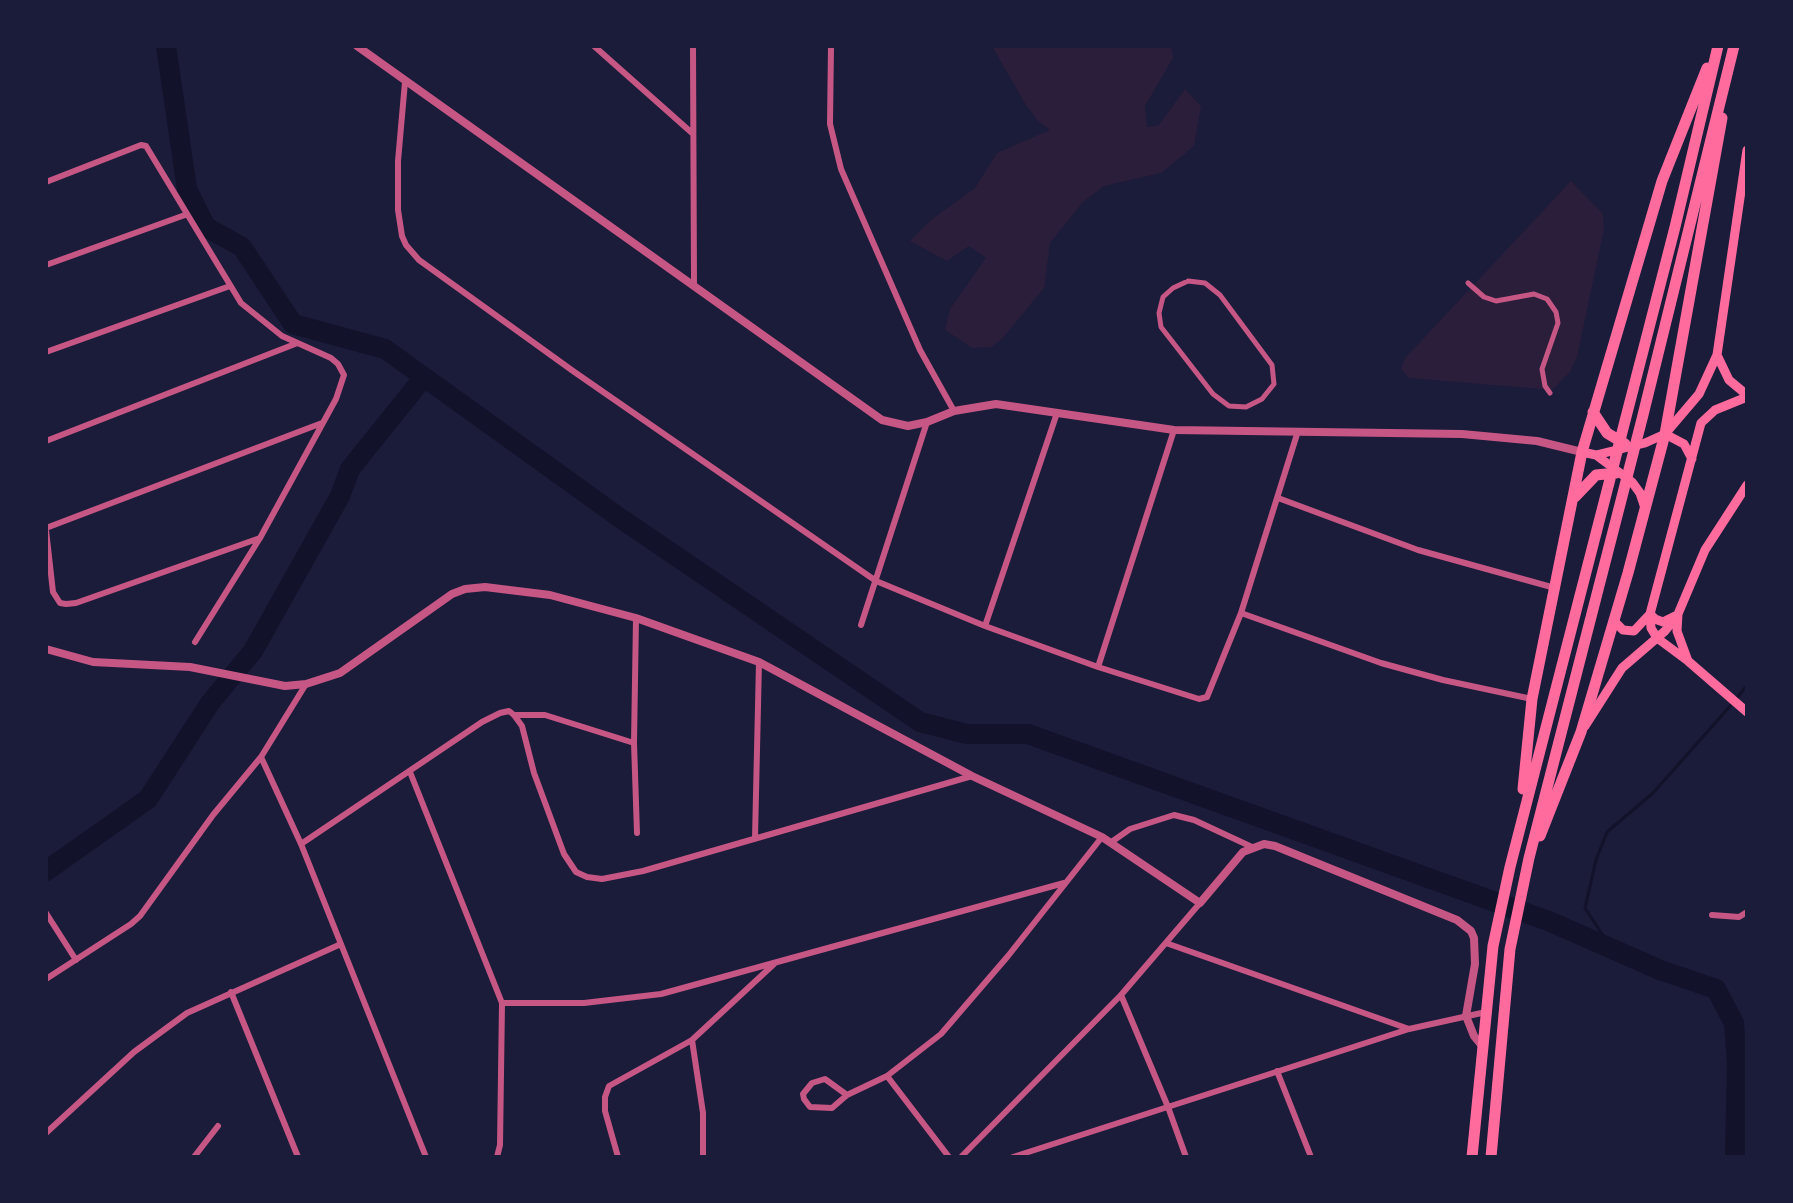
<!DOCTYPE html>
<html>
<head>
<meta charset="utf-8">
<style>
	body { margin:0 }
	#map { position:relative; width:1793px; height:1203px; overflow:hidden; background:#1b1b3a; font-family:"Nunito Sans",sans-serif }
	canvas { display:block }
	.frame { position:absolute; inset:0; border:48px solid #1b1b3a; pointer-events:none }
</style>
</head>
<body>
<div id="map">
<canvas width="1793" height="1203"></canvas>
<div class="frame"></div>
</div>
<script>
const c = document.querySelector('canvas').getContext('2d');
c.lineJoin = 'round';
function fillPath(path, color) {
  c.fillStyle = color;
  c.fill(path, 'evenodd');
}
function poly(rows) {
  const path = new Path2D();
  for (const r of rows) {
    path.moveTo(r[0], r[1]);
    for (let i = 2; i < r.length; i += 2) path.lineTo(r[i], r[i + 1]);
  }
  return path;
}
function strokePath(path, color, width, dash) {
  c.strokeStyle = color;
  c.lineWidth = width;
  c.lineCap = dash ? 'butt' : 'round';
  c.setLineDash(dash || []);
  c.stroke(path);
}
const green = poly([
	[992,46,1171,46,1173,58,1145,106,1147,127,1159,125,1185,89,1201,106,1194,146,1161,173,1104,186,1083,202,1050,243,1044,288,1002,339,991,347,972,348,945,330,950,309,986,258,969,246,947,261,910,241,931,220,975,188,997,153,1050,130,1037,120,1024,102],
	[1571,181,1603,214,1604,229,1577,357,1570,372,1552,390,1409,378,1401,369,1405,358]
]);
const stream = poly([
	[1737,698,1747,685],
	[1611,948,1585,908,1596,860,1607,832,1653,793,1732,704]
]);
const river = poly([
	[166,46,187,189,206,227,242,247,293,324,385,349,620,518,920,722,967,734,1028,734,1551,922,1660,970,1716,989,1734,1023,1737,1063,1735,1157],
	[46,871,148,799,210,703,253,651,340,496,350,469,424,377]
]);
const pedestrian = poly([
	[1188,281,1205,283,1220,295,1272,365,1274,384,1262,399,1246,407,1229,406,1213,394,1161,327,1159,313,1163,297,1173,288,1188,281],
	[1468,283,1484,297,1496,301,1534,294,1547,299,1556,312,1558,323,1542,369,1545,386,1550,393]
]);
const minor = poly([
	[594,46,692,133],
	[693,46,694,285],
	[831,46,830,124,841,169,920,350,954,411],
	[405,82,398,161,398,210,402,236,406,245,419,260,573,371,876,581,985,626,1098,667,1199,699,1207,697,1241,613,1298,431],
	[46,182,141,145,146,146,241,303,282,336,331,358,338,364,344,375,336,399,260,538,195,642],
	[46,265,185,215],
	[46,352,230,286],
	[46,441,295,344],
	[1278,498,1418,550,1555,588],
	[46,528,322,423],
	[46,530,53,592,60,603,66,604,76,603,260,538],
	[1241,613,1381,663,1443,680,1532,699],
	[636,618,634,743,637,833],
	[861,625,927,422],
	[985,626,1057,413],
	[1098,667,1174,430],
	[514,715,545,715,634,743],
	[261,757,301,844,426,1157],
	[410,772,502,1003,584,1003,661,994,1064,883],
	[755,838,759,662],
	[1110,843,1130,829,1174,815,1194,820,1252,847],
	[301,844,482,722,500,713,509,711,514,715,522,726,534,773,564,854,576,872,587,877,602,879,643,871,972,776],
	[46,913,76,960],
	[1712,915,1739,917,1747,912],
	[1166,943,1409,1029],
	[46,979,131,924,140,916,213,815,261,757,306,684],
	[231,992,298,1157],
	[1121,995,1168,1107,1186,1157],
	[692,1040,703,1113,703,1157],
	[1277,1071,1311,1157],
	[887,1076,949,1157],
	[847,1095,825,1079,812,1083,803,1094,804,1099,810,1107,832,1108,847,1095,887,1076,941,1034,1008,956,1102,837],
	[46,1133,134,1052,187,1013,341,944],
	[194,1157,218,1126],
	[497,1157,500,1145,502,1003],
	[618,1157,605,1111,605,1097,609,1086,692,1040,774,964],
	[961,1157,1121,995,1200,903],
	[1013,1157,1409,1029,1486,1012]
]);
const tertiary = poly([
	[357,46,882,420,908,426,927,422,954,411,996,404,1174,430,1462,434,1537,441,1582,452],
	[46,649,93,662,190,667,285,686,306,684,340,673,452,594,465,589,485,587,550,595,636,618,759,662,972,776,1102,837,1200,903,1243,852,1264,844,1275,846,1457,920,1471,931,1474,938,1475,964,1466,1016,1474,1036,1483,1047]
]);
const secondary = poly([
	[1717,355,1729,380,1747,395],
	[1747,397,1715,410,1701,423,1650,614,1651,628,1657,638,1688,661,1747,712],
	[1665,434,1684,444,1692,459],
	[1582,452,1596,455,1645,443,1665,434,1699,394,1717,355,1747,150],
	[1596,455,1632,482,1640,493,1645,508],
	[1650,614,1655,619,1663,622,1675,616],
	[1614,621,1623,630,1634,631,1650,614],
	[1688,661,1677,631,1678,614,1705,550,1747,485],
	[1585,726,1622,668,1665,631,1677,616]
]);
const trunk = poly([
	[1593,412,1607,433,1625,444],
	[1575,497,1596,475,1616,473],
	[1523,789,1532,699,1582,452,1662,181,1707,68],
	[1540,836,1581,732,1628,573,1665,434,1722,118],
	[1472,1157,1493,946,1510,867,1675,227,1718,46],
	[1491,1157,1510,949,1529,858,1642,419,1734,46]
]);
fillPath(green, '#2a1e3b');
strokePath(stream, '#12122b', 3);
strokePath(river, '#12122b', 20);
strokePath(pedestrian, '#c65784', 5);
strokePath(minor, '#c65784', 6);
strokePath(tertiary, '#c65784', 8);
strokePath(secondary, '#ff6b9d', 9);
strokePath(trunk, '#ff6b9d', 11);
</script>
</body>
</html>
